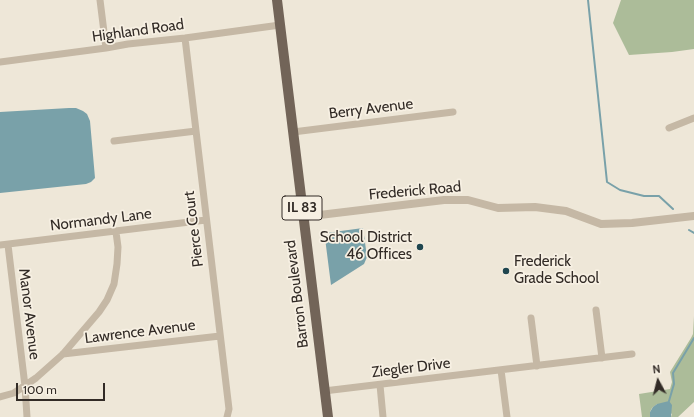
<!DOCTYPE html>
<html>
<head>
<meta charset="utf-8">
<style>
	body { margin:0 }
	#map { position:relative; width:694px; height:417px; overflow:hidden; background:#eee7d8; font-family:Cabin,sans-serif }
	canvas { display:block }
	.north { position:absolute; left:638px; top:361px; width:40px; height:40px; -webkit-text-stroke:3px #f7f0e3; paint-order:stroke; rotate:353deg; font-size:11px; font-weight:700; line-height:16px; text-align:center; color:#322b26 }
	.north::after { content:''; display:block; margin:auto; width:14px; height:18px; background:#322b26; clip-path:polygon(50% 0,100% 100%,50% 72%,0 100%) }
	.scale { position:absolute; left:16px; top:383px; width:89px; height:18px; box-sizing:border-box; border:2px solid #322b26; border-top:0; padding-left:5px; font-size:12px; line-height:14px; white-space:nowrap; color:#322b26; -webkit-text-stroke:3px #f7f0e3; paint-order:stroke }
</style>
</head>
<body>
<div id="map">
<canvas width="694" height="417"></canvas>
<div class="north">N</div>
<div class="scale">100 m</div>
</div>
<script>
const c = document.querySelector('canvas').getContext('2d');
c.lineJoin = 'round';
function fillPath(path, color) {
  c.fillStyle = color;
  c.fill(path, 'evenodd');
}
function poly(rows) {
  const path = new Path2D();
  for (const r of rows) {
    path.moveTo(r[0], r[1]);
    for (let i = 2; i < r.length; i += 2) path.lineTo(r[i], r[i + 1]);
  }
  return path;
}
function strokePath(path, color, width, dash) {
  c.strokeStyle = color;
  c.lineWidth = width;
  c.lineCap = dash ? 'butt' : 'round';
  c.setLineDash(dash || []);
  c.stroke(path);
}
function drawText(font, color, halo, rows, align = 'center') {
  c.font = font + ' Cabin,sans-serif';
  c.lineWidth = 3.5;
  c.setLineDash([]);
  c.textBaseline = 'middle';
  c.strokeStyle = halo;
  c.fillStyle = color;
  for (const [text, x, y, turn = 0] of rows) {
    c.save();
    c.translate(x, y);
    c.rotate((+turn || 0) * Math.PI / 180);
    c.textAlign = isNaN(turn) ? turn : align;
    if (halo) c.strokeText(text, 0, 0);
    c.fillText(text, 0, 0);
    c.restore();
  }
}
const green = poly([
	[621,0,694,0,694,49,672,52,629,55,613,23],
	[694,316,694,402,678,417,671,417,672,414,657,404,652,408,650,412,650,417,642,417,639,394,670,389,672,382,670,372,691,338,693,334]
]);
const water = poly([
	[69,108,76,108,83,111,87,114,90,121,95,178,91,182,86,184,0,193,0,112],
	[363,228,367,257,364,264,331,285,325,238,326,233],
	[669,401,672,405,671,417,650,417,650,412,653,407,657,404]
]);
const stream = poly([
	[588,0,607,182,620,190,644,196,659,196,673,209],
	[689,230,694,233],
	[669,401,674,384,673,373,694,338]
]);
const minor = poly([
	[100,0,106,48],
	[185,38,229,409,227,417],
	[0,62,106,48,128,44,185,38,280,25],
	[669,128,694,118],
	[293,132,453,112],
	[114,141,196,131],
	[0,245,206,220],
	[8,245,25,386,27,417],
	[596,310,602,358],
	[531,318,537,366],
	[63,354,220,336],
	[501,370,507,417],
	[380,385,383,417],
	[324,391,632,354],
	[0,397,14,393,36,378,63,354,99,312,107,300,114,284,117,264,118,247,116,232]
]);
const tertiary = poly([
	[303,217,444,200,468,200,498,208,535,207,566,211,601,224,632,223,694,216]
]);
const primary = poly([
	[277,0,328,417]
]);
const markers = [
	[420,247,4,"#1f464f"],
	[506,271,4,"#1f464f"]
];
const shields = [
	[302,208,40]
];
const shieldNames = [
	["IL 83",302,208]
];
const streetNames = [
	["Highland Road",138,31,-8],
	["Berry Avenue",371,109,-7],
	["Frederick Road",415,191,-5],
	["Normandy Lane",101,220,-7],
	["Pierce Court",194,229,-97],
	["Barron Boulevard",297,294,-97],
	["Manor Avenue",29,314,83],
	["Lawrence Avenue",140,332,-7],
	["Ziegler Drive",411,368,-7]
];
const poiNames = [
	["School District",412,238],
	["46 Offices",412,255],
	["Frederick",514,262,"left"],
	["Grade School",514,279,"left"]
];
fillPath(green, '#acbc99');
fillPath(water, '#79a1a9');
strokePath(stream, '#79a1a9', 2);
strokePath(minor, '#c5b8a5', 7);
strokePath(tertiary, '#c5b8a5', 8);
strokePath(primary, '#726458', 10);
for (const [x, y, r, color] of markers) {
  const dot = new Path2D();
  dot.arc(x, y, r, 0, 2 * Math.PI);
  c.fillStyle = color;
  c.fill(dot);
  strokePath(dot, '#f7f0e3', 1.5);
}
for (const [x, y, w] of shields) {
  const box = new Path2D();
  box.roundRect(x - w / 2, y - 12, w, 24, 3);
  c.fillStyle = '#f7f0e3';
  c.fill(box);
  strokePath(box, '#322b26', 1);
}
drawText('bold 14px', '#322b26', null, shieldNames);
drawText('15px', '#322b26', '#f7f0e3', streetNames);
drawText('15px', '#322b26', '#f7f0e3', poiNames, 'right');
</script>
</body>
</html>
